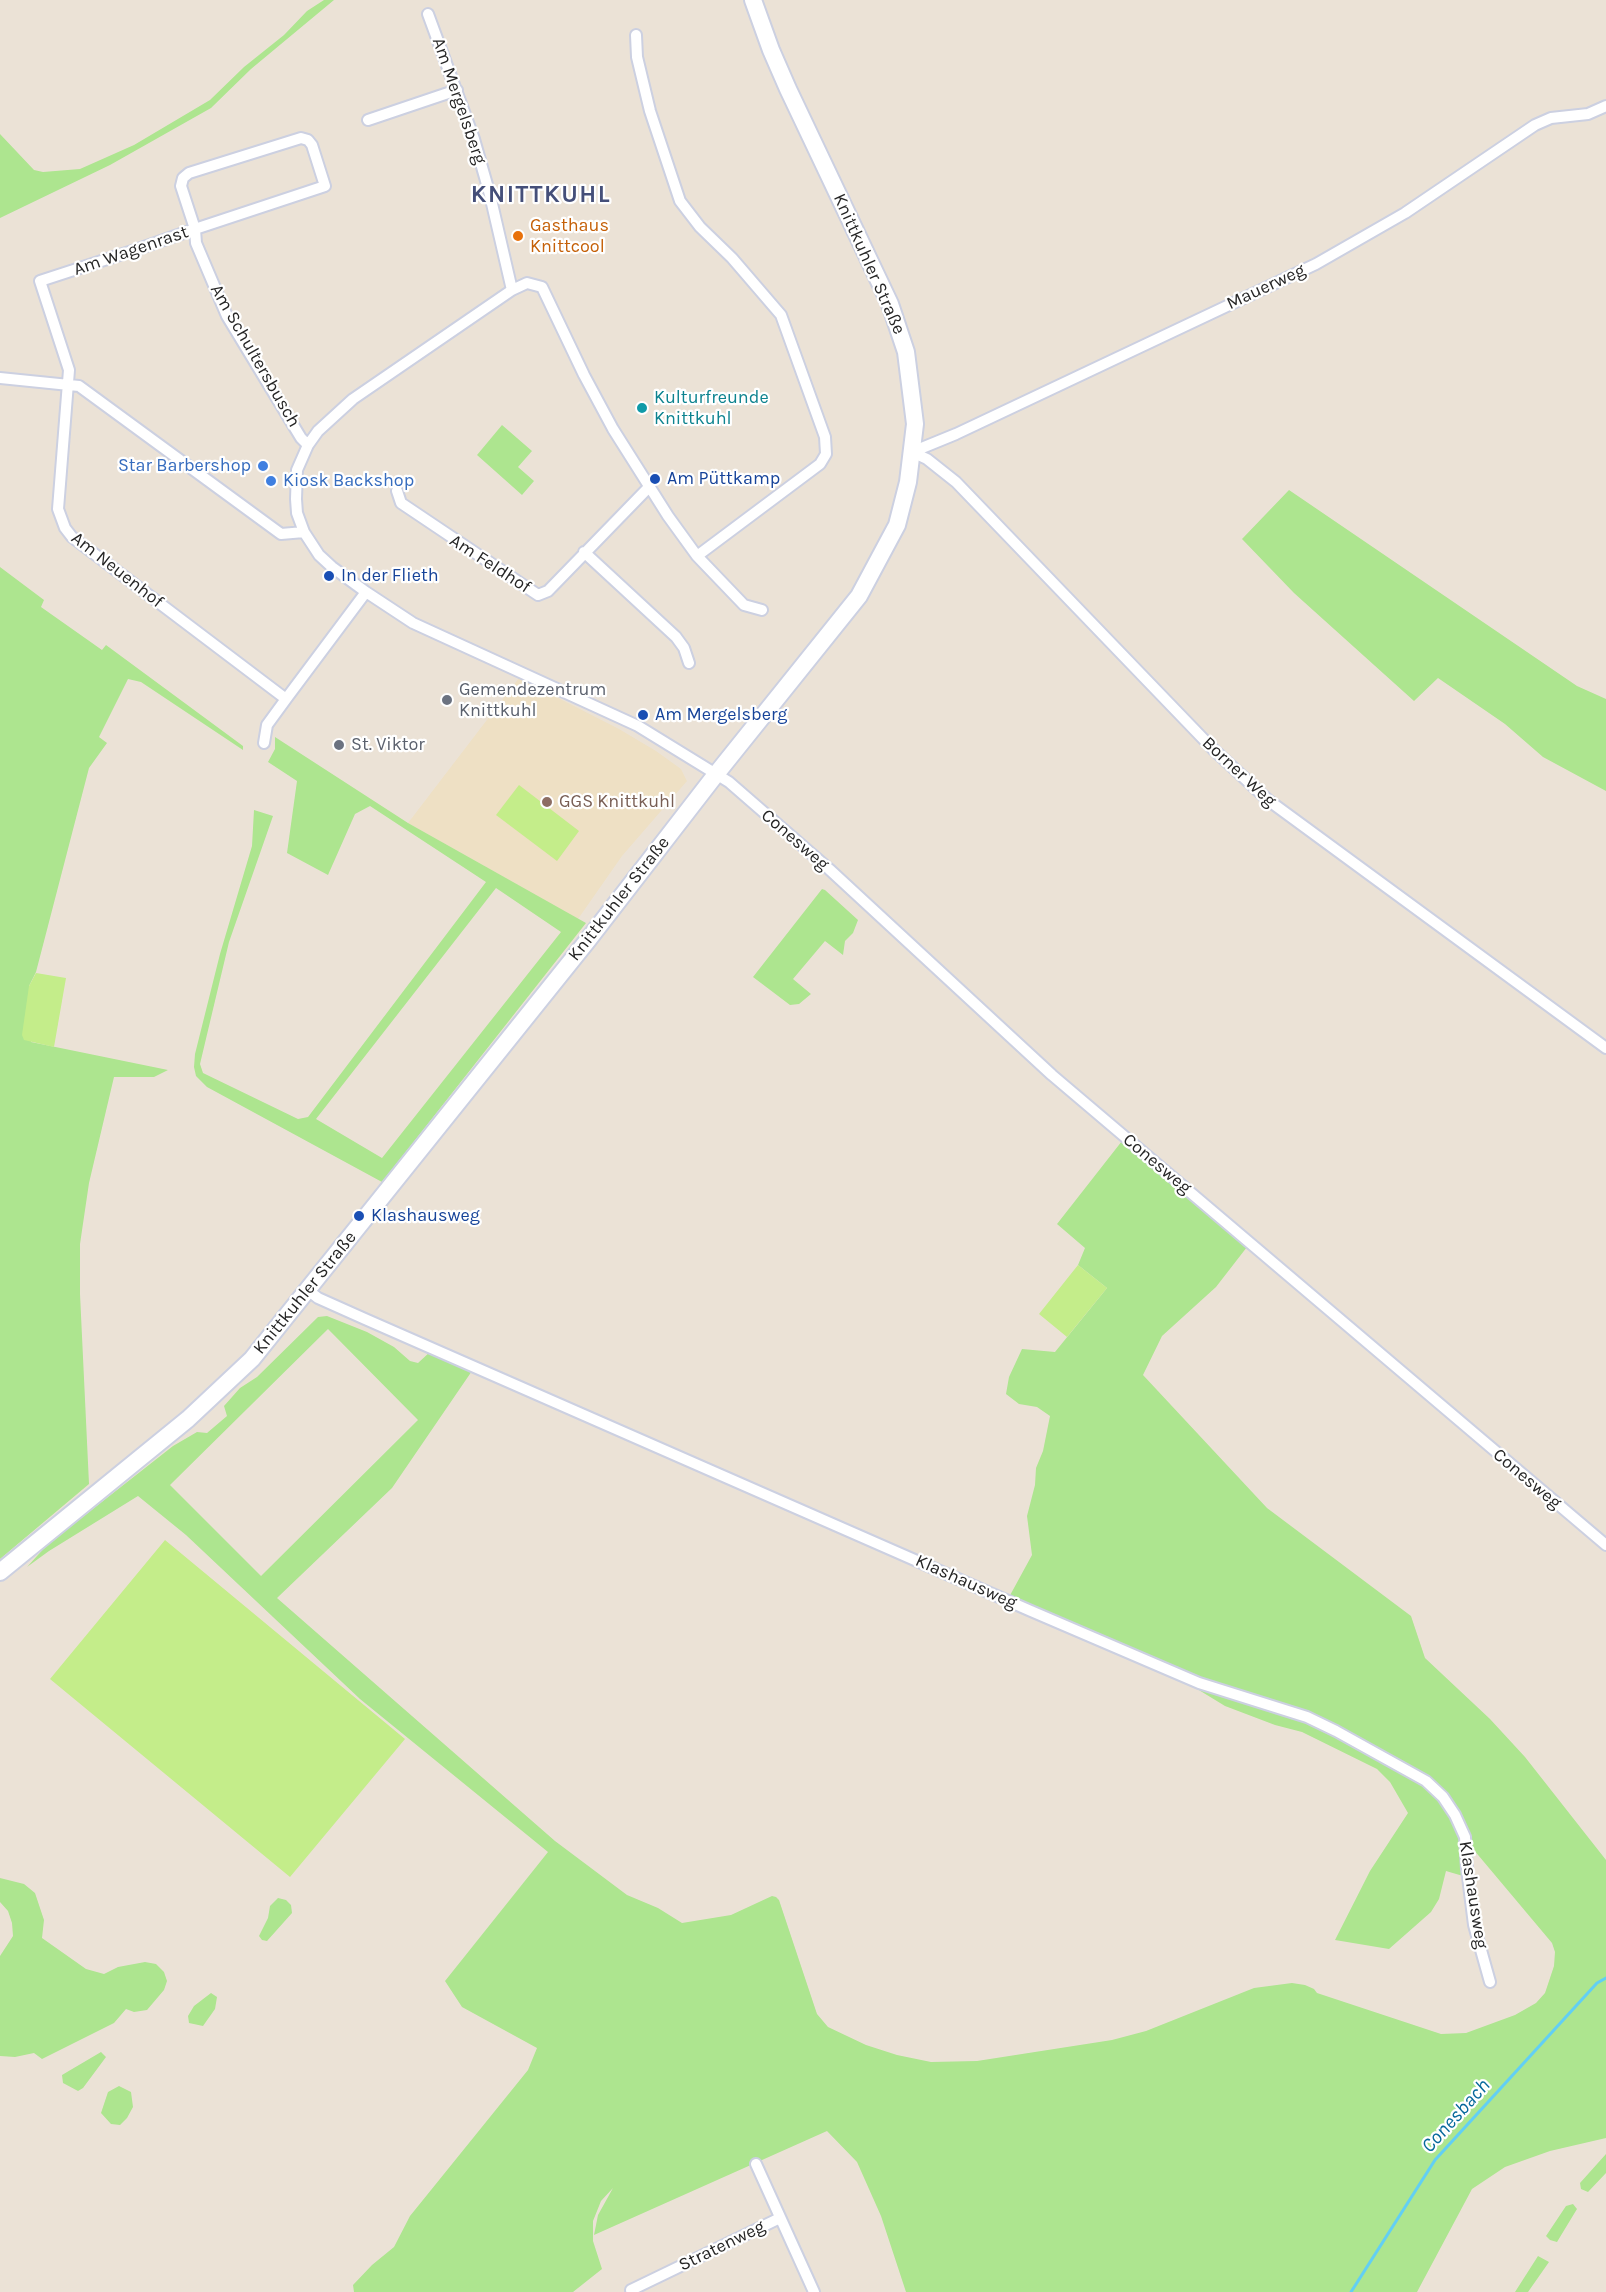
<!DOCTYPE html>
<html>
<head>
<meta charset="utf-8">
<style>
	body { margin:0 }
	canvas { display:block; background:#ebe2d6 }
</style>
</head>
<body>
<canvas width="1606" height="2292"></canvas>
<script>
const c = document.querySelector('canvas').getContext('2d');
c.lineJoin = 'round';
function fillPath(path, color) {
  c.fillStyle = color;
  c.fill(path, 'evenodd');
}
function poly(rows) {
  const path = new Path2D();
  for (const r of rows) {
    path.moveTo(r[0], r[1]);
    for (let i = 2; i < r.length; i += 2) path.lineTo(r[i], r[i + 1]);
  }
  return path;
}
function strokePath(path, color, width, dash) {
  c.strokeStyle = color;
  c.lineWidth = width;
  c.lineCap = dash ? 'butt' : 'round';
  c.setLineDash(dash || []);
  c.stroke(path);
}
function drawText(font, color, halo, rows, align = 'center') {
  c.font = font + ' Karla,sans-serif';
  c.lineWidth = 4.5;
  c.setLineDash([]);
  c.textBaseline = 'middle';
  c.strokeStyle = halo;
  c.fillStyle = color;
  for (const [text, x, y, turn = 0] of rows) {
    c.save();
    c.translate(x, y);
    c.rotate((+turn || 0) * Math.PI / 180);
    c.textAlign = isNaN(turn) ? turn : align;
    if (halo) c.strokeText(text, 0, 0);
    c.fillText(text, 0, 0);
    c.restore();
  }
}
const education = poly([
	[519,678,619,729,656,751,681,769,687,781,622,856,578,919,408,823]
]);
const green = poly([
	[324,0,334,0,251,69,211,108,110,165,0,218,0,134,34,170,43,172,80,169,134,145,210,100,244,67,284,35,307,11],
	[502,425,532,451,518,467,534,481,522,495,477,455],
	[1289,490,1577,686,1606,699,1606,791,1543,757,1505,724,1438,678,1414,701,1294,593,1242,539],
	[0,567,44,600,41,607,102,650,106,645,243,746,243,750,141,682,128,679,99,737,107,743,89,768,36,972,29,986,31,1042,168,1070,154,1077,114,1077,89,1183,80,1244,80,1294,89,1484,0,1559],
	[275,737,408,823,586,923,382,1182,207,1087,196,1076,194,1067,195,1054,220,954,252,846,254,810,273,816,229,942,200,1064,203,1073,298,1119,308,1117,486,882,370,806,355,814,328,875,287,853,297,781,268,762,275,749],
	[496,888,561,932,382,1158,316,1119],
	[822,889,825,890,858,920,853,933,845,941,843,955,825,941,793,979,811,994,799,1004,790,1005,753,977],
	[1122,1141,1247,1247,1216,1287,1162,1336,1143,1375,1267,1508,1411,1616,1425,1658,1490,1719,1525,1757,1606,1860,1606,2138,1550,2151,1505,2167,1472,2189,1417,2292,906,2292,881,2216,857,2162,827,2131,594,2235,598,2215,613,2188,601,2201,593,2221,593,2241,602,2269,573,2292,354,2292,353,2285,372,2265,394,2247,410,2216,528,2070,537,2048,462,2007,445,1981,548,1852,360,1699,186,1535,138,1496,49,1551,27,1567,47,1545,173,1446,197,1432,207,1433,227,1416,224,1406,240,1388,257,1377,318,1317,327,1316,367,1332,394,1347,410,1361,418,1363,431,1351,474,1368,392,1488,277,1598,555,1841,627,1895,658,1908,682,1923,731,1915,772,1896,776,1897,779,1900,817,2014,828,2027,866,2045,897,2055,931,2062,977,2061,1112,2040,1146,2031,1254,1988,1292,1983,1305,1985,1314,1989,1317,1993,1441,2034,1466,2033,1515,2015,1536,2003,1545,1993,1554,1966,1555,1952,1552,1943,1468,1843,1444,1796,1337,1729,1199,1681,1008,1599,1032,1555,1027,1516,1035,1485,1036,1468,1043,1451,1050,1416,1037,1407,1019,1404,1006,1394,1009,1377,1022,1349,1055,1352,1107,1288,1078,1265,1085,1248,1057,1224],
	[328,1329,418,1420,261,1576,170,1485],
	[1189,1684,1306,1718,1435,1791,1464,1837,1463,1876,1446,1871,1439,1899,1431,1912,1389,1949,1335,1940,1370,1871,1408,1813,1390,1782,1377,1769,1302,1732,1275,1725,1225,1706],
	[0,1878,24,1884,35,1893,44,1920,42,1938,86,1969,104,1974,118,1967,145,1962,156,1964,164,1972,167,1981,164,1990,147,2010,134,2012,126,2009,114,2023,42,2059,34,2053,15,2057,0,2056,0,1956,13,1936,12,1923,8,1911,0,1902],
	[278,1898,286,1900,291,1905,292,1913,267,1941,262,1940,259,1936,268,1918,270,1906],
	[211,1993,217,1997,215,2009,203,2026,189,2023,188,2016,194,2006],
	[101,2052,106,2057,83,2088,78,2091,63,2083,62,2075],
	[119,2086,131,2092,133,2107,127,2118,120,2125,111,2124,101,2113,108,2092],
	[1606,2154,1606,2173,1588,2192,1581,2189,1580,2183],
	[1573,2204,1577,2209,1557,2242,1550,2240,1546,2236,1566,2206],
	[1538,2256,1549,2262,1528,2292,1515,2292]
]);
const pitch = poly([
	[519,785,579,831,557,861,496,815],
	[36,973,66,978,54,1047,24,1040,22,1035,29,986],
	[1078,1265,1107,1288,1067,1337,1039,1314],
	[165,1540,405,1739,290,1877,50,1679]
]);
const stream = poly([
	[1351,2292,1435,2160,1597,1983,1606,1978]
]);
const street = poly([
	[428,14,474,139,490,195,512,290],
	[636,35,637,57,650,111,680,201,700,227,732,258,781,315,825,437,826,454,820,464,697,556,744,605,762,610],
	[368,120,457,90],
	[0,378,79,386,281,534,304,532],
	[308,445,301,438,227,316,196,243,195,229,181,186,183,178,189,173,301,138,308,140,312,145,325,186,195,229,135,250,40,281,69,370,58,509,65,528,72,537,286,699,366,592],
	[912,452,927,459,956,482,1213,749,1268,800,1606,1048],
	[912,452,956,434,1316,264,1405,213,1535,125,1551,118,1588,114,1606,106],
	[397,491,401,503,538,595,548,591,649,487],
	[584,552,676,637,684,648,689,663],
	[697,556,668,516,613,429,584,375,542,287,527,283,512,290,353,399,318,431,308,445,297,470,296,499,297,513,304,532,319,555,332,567,366,592,413,623,638,726,729,782,829,869,1052,1075,1606,1545],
	[264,743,267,725,286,699],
	[309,1291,318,1298,365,1319,1031,1611,1199,1683,1307,1717,1336,1731,1426,1781,1443,1797,1455,1815,1465,1837,1467,1869,1474,1925,1490,1982],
	[756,2164,814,2292],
	[633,2292,631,2290,780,2218]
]);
const secondary = poly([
	[0,1572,188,1419,252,1359,588,940,717,773,859,596,897,525,908,482,915,424,906,352,890,304,788,89,771,50,753,0]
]);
const markers = [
	[518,236,6,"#e8710a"],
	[642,408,6,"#0f9aa8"],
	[263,466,6,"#3f7fe0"],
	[655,479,6,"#1a4fb4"],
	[271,481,6,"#3f7fe0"],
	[329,576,6,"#1a4fb4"],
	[447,700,6,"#6b7280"],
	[643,715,6,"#1a4fb4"],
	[339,745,6,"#6b7280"],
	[547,802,6,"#8d6e63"],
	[359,1216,6,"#1a4fb4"]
];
const streetNames = [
	["Am Mergelsberg",459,101,71],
	["Am Wagenrast",131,251,-19],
	["Knittkuhler Straße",869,264,66],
	["Mauerweg",1266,287,-25],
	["Am Schultersbusch",255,356,60],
	["Am Feldhof",490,564,33],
	["Am Neuenhof",117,570,38],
	["Borner Weg",1239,772,43],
	["Conesweg",795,840,41],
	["Knittkuhler Straße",619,899,-52],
	["Conesweg",1157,1164,40],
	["Knittkuhler Straße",305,1293,-51],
	["Conesweg",1527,1479,40],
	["Klashausweg",966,1582,24],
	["Klashausweg",1473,1895,81],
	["Stratenweg",722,2246,-26]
];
const foodNames = [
	["Gasthaus",530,226],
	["Knittcool",530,247]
];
const cultureNames = [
	["Kulturfreunde",654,398],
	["Knittkuhl",654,419]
];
const shopNames = [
	["Star Barbershop",251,466],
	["Kiosk Backshop",283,481,"left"]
];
const transitNames = [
	["Am Püttkamp",667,479],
	["In der Flieth",341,576],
	["Am Mergelsberg",655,715],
	["Klashausweg",371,1216]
];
const worshipNames = [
	["Gemendezentrum",459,690],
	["Knittkuhl",459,711],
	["St. Viktor",351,745]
];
const educationNames = [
	["GGS Knittkuhl",559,802]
];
const waterNames = [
	["Conesbach",1456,2116,-48]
];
const districtNames = [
	["KNITTKUHL",541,195]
];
fillPath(education, '#eee0c4');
fillPath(green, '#ade58f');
fillPath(pitch, '#c4ed8a');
strokePath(stream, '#62cff4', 3);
strokePath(street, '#ccd0e1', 14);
strokePath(secondary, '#ccd0e1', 20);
strokePath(street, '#fff', 10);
strokePath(secondary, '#fff', 16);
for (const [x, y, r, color] of markers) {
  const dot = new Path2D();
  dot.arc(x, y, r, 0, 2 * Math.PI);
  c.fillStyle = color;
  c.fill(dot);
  strokePath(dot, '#fff', 2);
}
drawText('18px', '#262626', '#fff', streetNames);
drawText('18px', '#c56008', '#fff', foodNames, 'left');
drawText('18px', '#0d838f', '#fff', cultureNames, 'left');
drawText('18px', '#366cbe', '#fff', shopNames, 'right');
drawText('18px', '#164399', '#fff', transitNames, 'left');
drawText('18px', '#5b616d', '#fff', worshipNames, 'left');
drawText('18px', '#785e54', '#fff', educationNames, 'left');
drawText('italic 20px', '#06699b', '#fff', waterNames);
c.letterSpacing = '1.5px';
drawText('bold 24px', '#454f79', '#fff', districtNames);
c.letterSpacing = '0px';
</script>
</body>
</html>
